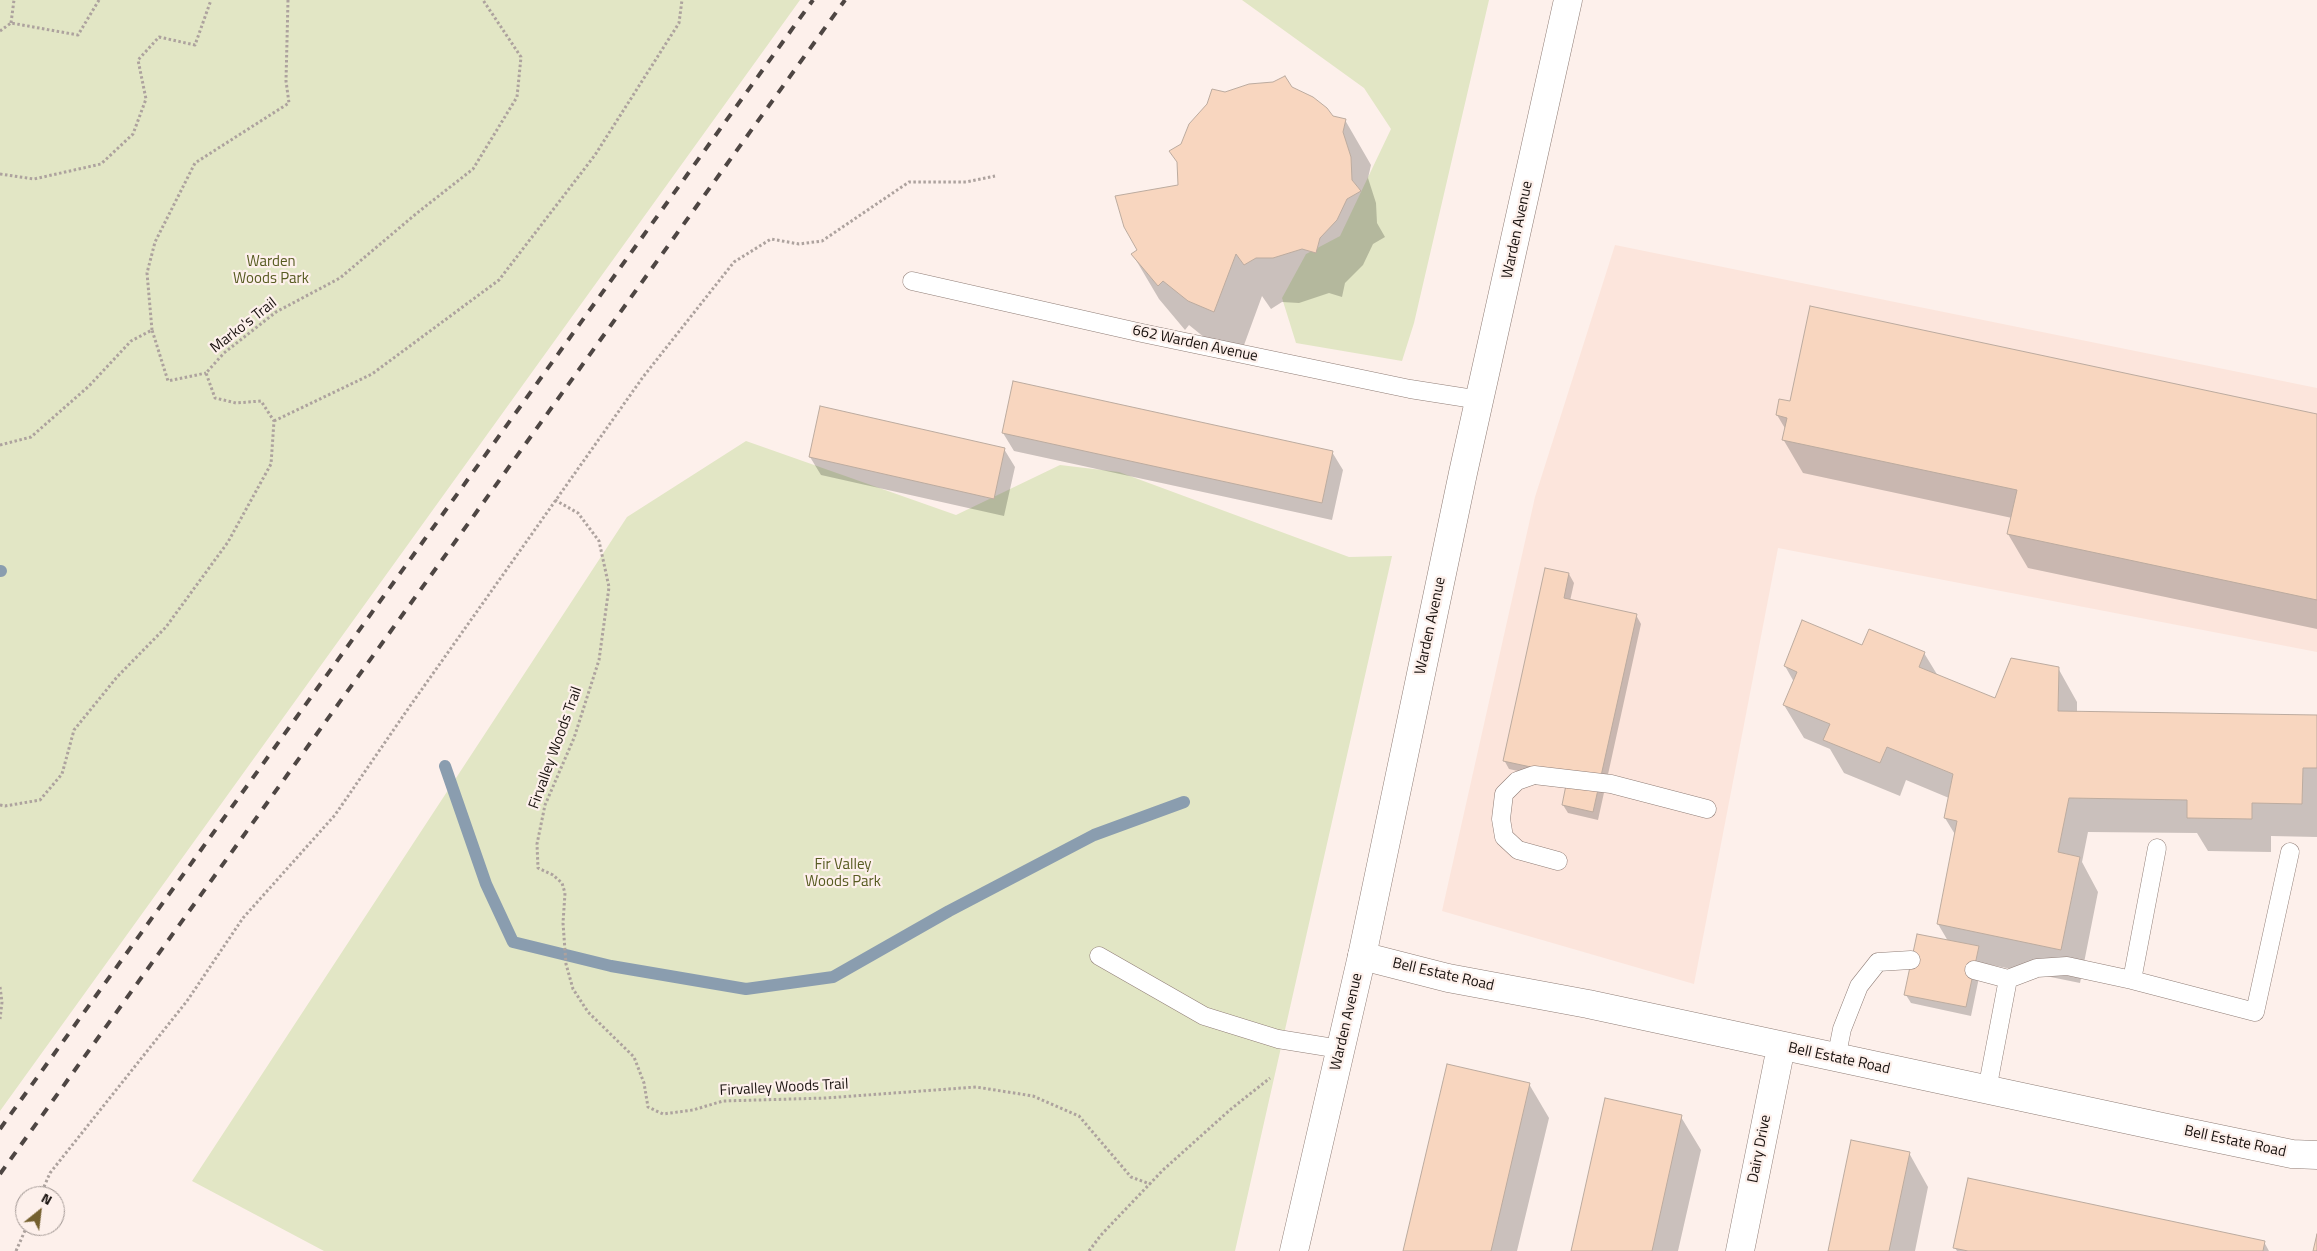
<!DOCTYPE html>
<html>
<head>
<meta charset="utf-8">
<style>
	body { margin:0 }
	#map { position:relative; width:2317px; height:1251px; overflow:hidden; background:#fdf0eb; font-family:"Titillium Web",sans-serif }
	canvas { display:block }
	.north { position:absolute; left:15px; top:1186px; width:50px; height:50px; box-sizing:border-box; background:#fdf0eb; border:1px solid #a19793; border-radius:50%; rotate:29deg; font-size:14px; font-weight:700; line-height:20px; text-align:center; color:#18110e }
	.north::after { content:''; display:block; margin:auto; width:18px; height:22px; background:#74602f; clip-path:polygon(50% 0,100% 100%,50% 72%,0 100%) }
</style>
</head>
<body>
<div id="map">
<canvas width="2317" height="1251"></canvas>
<div class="north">N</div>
</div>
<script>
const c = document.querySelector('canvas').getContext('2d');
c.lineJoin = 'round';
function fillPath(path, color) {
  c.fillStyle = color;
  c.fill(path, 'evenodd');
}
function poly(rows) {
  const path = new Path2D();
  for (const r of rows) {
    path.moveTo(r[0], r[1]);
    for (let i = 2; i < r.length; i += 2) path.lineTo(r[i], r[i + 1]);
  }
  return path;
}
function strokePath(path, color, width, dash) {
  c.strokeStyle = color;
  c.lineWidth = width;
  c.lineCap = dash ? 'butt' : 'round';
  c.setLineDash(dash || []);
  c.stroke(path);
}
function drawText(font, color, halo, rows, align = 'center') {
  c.font = font + ' "Titillium Web",sans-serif';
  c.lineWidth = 4.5;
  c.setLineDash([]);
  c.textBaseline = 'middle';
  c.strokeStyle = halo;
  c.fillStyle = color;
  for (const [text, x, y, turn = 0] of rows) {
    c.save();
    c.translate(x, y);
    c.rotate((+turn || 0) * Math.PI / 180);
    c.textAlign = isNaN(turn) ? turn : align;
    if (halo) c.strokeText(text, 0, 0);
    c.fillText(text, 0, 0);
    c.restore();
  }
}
const built = poly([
	[1615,245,2317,388,2317,652,1778,548,1694,984,1442,911,1535,497]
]);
const green = poly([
	[0,0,800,0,0,1111],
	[1242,0,1489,0,1414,323,1402,361,1296,343,1282,298,1306,254,1340,236,1391,129,1364,88],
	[746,441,956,515,1060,465,1119,472,1349,557,1392,556,1235,1251,324,1251,192,1181,627,517]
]);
const shadow = poly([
	[1292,88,1332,117,1345,120,1371,165,1368,178,1376,203,1377,223,1385,237,1373,244,1363,265,1345,283,1342,297,1329,293,1299,303,1282,302,1271,309,1262,296,1240,356,1215,346,1189,325,1185,330,1159,299,1133,255,1139,250,1180,186,1178,163,1182,145,1225,94],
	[821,408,1004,449,1015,467,1004,516,821,475,810,457],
	[1777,415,2317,415,2317,629,2028,568,2008,534,2012,518,1803,473,1783,439,1786,430],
	[1003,433,1332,452,1343,470,1332,520,1014,451],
	[1569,574,1574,583,1570,601,1636,615,1641,624,1598,820,1568,813,1563,805,1568,782,1509,769,1504,760],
	[1863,646,1924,653,1938,676,1996,700,2058,668,2077,702,2077,712,2317,716,2317,837,2271,836,2271,852,2208,851,2197,833,2088,832,2082,862,2098,892,2080,983,1982,963,1971,1016,1911,1003,1906,995,1948,941,1938,924,1956,836,1945,818,1949,798,1906,780,1900,796,1844,773,1830,749,1804,738,1784,705,1794,682,1785,666],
	[1529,1084,1549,1118,1517,1251,1405,1251],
	[1681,1117,1701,1150,1678,1251,1572,1251],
	[1909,1153,1928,1187,1915,1251,1829,1251],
	[2264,1242,2269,1251,1957,1251,1955,1248]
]);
const stream = poly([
	[0,571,1,571],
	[445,766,486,884,513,942,611,966,746,989,833,977,949,911,1094,835,1184,802]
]);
const building = poly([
	[1285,76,1292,87,1313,97,1327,108,1333,116,1346,119,1343,132,1351,157,1352,180,1361,191,1347,199,1337,220,1320,238,1316,253,1302,249,1273,258,1256,258,1244,265,1236,254,1214,312,1188,301,1163,281,1158,286,1131,254,1137,250,1124,227,1115,196,1178,185,1177,162,1169,151,1181,144,1189,124,1207,104,1212,89,1225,92,1249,84,1273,82,1285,76],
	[1810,306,2317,414,2317,600,2007,534,2017,490,1782,440,1787,418,1776,415,1779,399,1790,401,1810,306],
	[1013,381,1333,451,1322,503,1002,433,1013,381],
	[820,406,1005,448,994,499,809,457,820,406],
	[1545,568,1569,573,1564,598,1637,614,1593,812,1562,805,1568,775,1503,761,1545,568],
	[1802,620,1862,645,1869,629,1925,652,1919,667,1995,698,2011,658,2059,667,2058,711,2317,715,2317,768,2303,768,2302,804,2252,803,2252,819,2187,818,2187,800,2069,798,2058,852,2080,857,2061,950,1937,924,1957,821,1944,818,1953,774,1887,747,1880,763,1823,740,1830,724,1783,705,1797,672,1784,666,1802,620],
	[1917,934,1979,946,1966,1007,1904,995,1917,934],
	[1447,1064,1530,1083,1491,1251,1403,1251,1447,1064],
	[1605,1098,1682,1115,1652,1251,1571,1251,1605,1098],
	[1851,1140,1910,1152,1889,1251,1828,1251,1851,1140],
	[1968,1178,2265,1241,2263,1251,1968,1251,1953,1248,1968,1178],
	[2317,1234,2317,1251,2313,1251,2317,1234]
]);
const path = poly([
	[11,23,14,0],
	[0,31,11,23,78,35,99,0],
	[0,174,34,179,101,164,133,134,146,99,138,60,159,37,195,45,211,0],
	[152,330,147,273,155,242,195,163,289,103,286,81,288,0],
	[274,421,372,374,499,280,595,155,679,23,682,0],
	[0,445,31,437,89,386,131,341,152,330,168,381,206,373],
	[555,500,578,513,599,541,609,587,599,660,574,738,545,805,537,844,538,868,553,875,562,883,565,893,563,923,566,964,573,989,588,1012,634,1057,644,1083,648,1107,663,1114,693,1110,723,1101,826,1098,976,1087,1033,1096,1079,1116,1131,1177,1150,1184],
	[0,805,5,806,40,800,62,774,74,730,117,677,166,627,228,542,271,464,274,421,261,401,236,403,215,398,206,373,224,353,276,312,340,278,417,213,473,169,517,97,521,57,483,0],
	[0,987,2,1002,0,1019],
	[40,1196,50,1173,187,1001,243,918,335,815,410,706,643,377,734,262,771,239,799,244,822,241,909,182,966,182,995,176],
	[16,1251,27,1226],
	[1089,1251,1101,1235,1163,1170,1231,1109,1270,1078]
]);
const lane = poly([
	[912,281,1142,333,1410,389,1480,400],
	[1558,861,1518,850,1504,837,1501,819,1504,794,1517,781,1534,775,1611,784,1707,809],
	[1099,956,1204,1016,1278,1039,1340,1049],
	[1974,970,2008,979],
	[2132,980,2157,848],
	[1836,1059,1842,1029,1859,986,1878,962,1911,960],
	[1987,1090,2008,979,2037,968,2067,966,2132,980,2255,1012,2290,852]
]);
const street = poly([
	[1362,956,1448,978,1588,1004,2162,1127,2292,1154,2317,1155],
	[1740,1251,1781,1047]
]);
const secondary = poly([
	[1294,1251,1362,956,1463,473,1568,0]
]);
const rail = poly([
	[0,1129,813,0],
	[0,1174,845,0]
]);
const streetNames = [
	["Warden Avenue",1518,230,-78],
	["Marko's Trail",244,326,-38],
	["662 Warden Avenue",1195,344,12],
	["Warden Avenue",1431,626,-78],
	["Firvalley Woods Trail",556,748,-70],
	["Bell Estate Road",1443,975,13],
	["Warden Avenue",1347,1022,-77],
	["Bell Estate Road",1839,1059,12],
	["Firvalley Woods Trail",784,1088,-3],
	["Bell Estate Road",2235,1142,12],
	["Dairy Drive",1760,1149,-79]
];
const parkNames = [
	["Warden",271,262],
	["Woods Park",271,279],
	["Fir Valley",843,865],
	["Woods Park",843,882]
];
fillPath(built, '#fce5dc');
fillPath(green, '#e2e6c5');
fillPath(shadow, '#0003');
strokePath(stream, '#8a9daf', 12);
fillPath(building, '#f8d6bf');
strokePath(building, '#bcab9f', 1);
strokePath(lane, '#907e77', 19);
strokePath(street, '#907e77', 29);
strokePath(secondary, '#907e77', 29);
strokePath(path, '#ada29e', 3, [2.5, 2.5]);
strokePath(lane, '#fff', 18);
strokePath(street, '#fff', 28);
strokePath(secondary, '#fff', 28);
strokePath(rail, '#4e4643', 4, [9, 9]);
drawText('15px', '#18110e', '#fdf0eb', streetNames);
drawText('15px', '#575b21', '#fdf0eb', parkNames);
</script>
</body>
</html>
